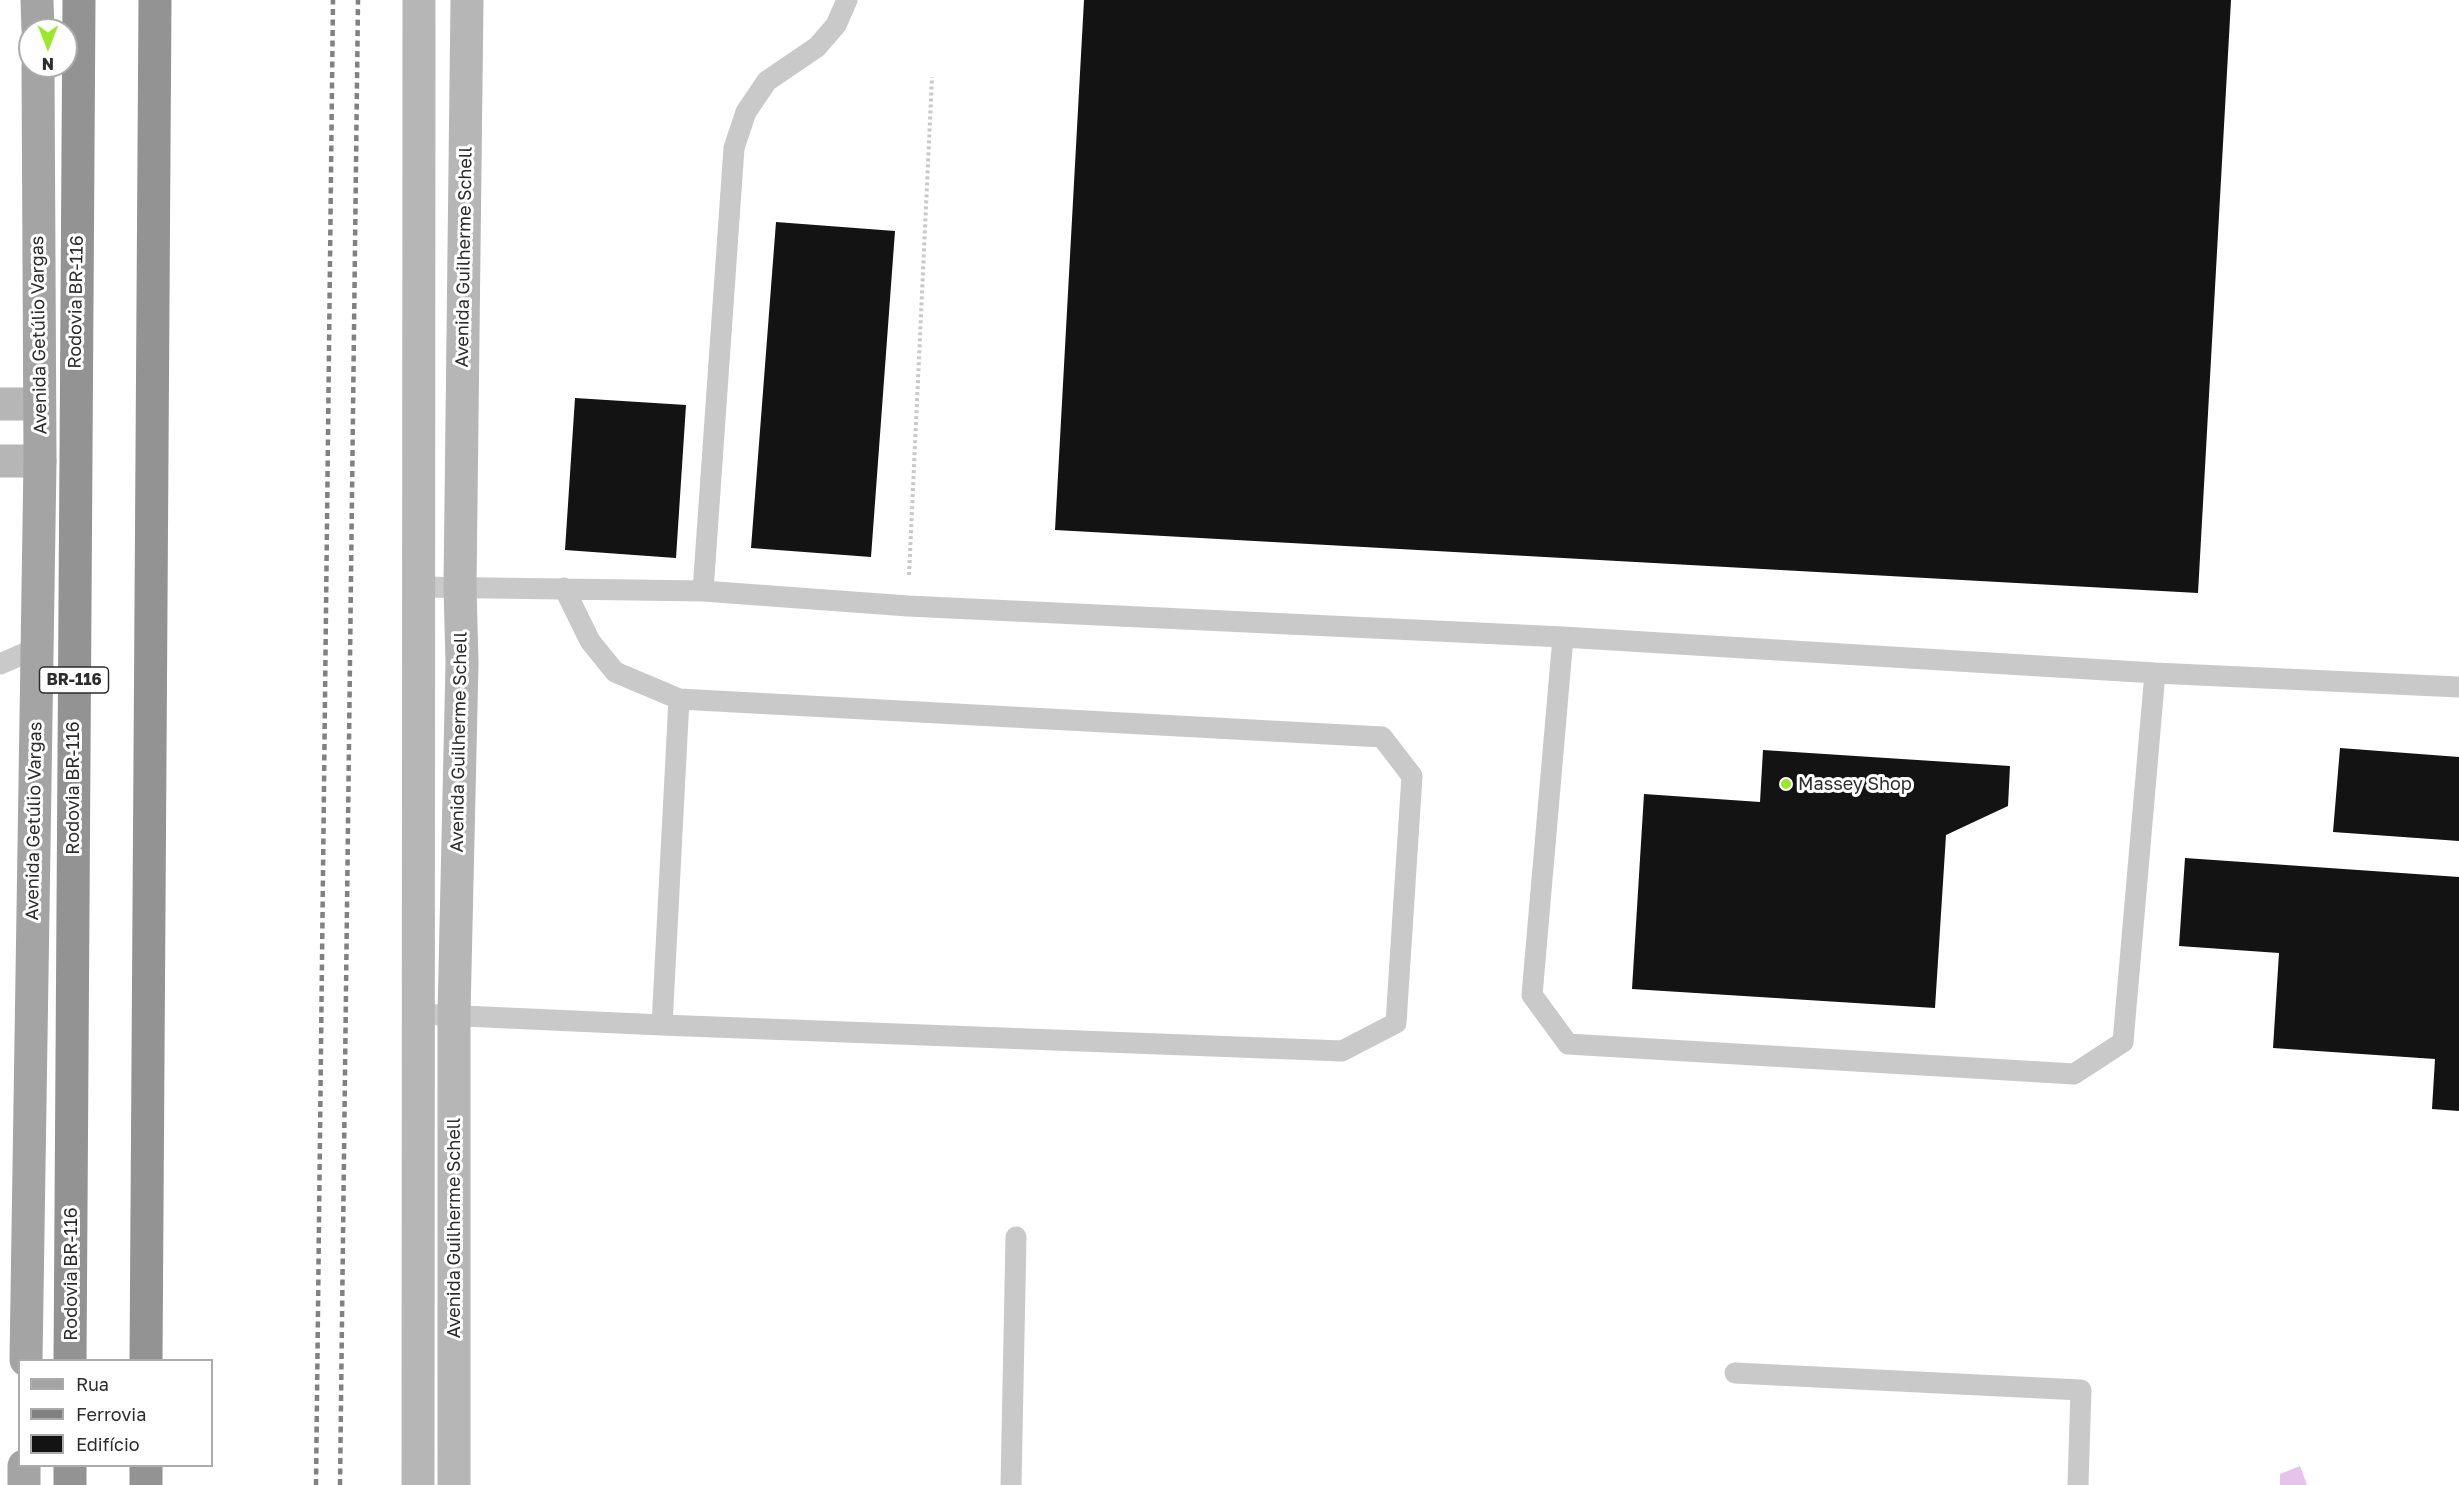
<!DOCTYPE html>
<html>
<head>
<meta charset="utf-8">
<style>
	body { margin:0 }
	#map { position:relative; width:2459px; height:1485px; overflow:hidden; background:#fff; font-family:"Golos Text",sans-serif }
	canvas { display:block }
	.legend { position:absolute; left:18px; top:1359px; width:195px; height:108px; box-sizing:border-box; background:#fff; border:2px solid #ababab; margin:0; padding:8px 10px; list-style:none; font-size:18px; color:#2c2c2c }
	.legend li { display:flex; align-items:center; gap:12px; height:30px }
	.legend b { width:30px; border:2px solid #ababab }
	.north { position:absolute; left:18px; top:18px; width:60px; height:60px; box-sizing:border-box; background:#fff; border:2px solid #ababab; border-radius:50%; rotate:180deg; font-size:16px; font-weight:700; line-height:24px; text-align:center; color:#2c2c2c }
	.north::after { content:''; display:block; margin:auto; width:21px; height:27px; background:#9ce828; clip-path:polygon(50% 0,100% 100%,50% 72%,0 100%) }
</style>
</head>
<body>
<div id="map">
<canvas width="2459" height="1485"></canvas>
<ul class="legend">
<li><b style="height:8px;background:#a4a4a4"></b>Rua</li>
<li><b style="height:8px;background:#818181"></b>Ferrovia</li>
<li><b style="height:16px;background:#131313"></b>Edifício</li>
</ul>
<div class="north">N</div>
</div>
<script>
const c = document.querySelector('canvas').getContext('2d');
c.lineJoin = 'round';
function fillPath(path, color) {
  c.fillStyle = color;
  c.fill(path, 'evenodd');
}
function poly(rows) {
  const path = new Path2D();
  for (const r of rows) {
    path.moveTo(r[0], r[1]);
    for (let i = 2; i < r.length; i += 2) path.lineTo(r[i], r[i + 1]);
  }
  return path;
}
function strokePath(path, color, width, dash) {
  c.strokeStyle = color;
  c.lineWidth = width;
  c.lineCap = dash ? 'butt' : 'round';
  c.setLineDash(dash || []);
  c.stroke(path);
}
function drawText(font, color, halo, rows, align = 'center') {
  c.font = font + ' "Golos Text",sans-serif';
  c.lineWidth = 6;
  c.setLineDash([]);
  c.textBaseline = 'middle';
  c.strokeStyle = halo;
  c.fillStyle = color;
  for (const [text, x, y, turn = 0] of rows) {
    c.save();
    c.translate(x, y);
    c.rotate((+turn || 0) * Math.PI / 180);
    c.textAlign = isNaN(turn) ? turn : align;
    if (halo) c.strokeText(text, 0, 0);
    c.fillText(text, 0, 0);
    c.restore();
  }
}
const water = poly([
	[2300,1466,2307,1485,2280,1485,2280,1474]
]);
const building = poly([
	[1084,0,2231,0,2198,593,1055,530],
	[776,222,895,231,871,557,751,548],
	[575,398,686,405,676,558,565,550],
	[2340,748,2459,757,2459,841,2333,832],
	[1763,750,2010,766,2008,806,1946,835,1935,1008,1632,989,1644,794,1760,802],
	[2185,858,2459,877,2459,1111,2432,1109,2435,1059,2273,1048,2279,953,2179,946]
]);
const path = poly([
	[909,575,932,77]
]);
const lane = poly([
	[420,587,703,591,908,606,1563,637,2155,673,2459,687],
	[564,588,590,641,615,672,679,699],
	[703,591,734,148,746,112,767,81,817,47,836,25,847,0],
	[1563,637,1532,995,1568,1044,2074,1074,2123,1042,2155,673],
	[0,664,37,648],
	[419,1014,662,1025,1342,1051,1396,1023,1412,776,1382,737,679,699,662,1025],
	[1735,1373,2081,1390,2078,1485],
	[1011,1485,1016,1237]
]);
const secondary = poly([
	[0,404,38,404],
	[0,461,40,461],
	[418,1485,419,0],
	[454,1485,454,1014,462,663,460,586,467,0]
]);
const primary = poly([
	[37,0,38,30],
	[26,1360,40,461,38,66],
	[24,1485,24,1466]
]);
const highway = poly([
	[70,1360,79,0],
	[146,1360,155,0],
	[70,1485,70,1466],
	[146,1485,146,1466]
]);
const rail = poly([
	[316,1485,333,0],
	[340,1485,358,0]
]);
const markers = [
	[1786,784,6,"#9ce828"]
];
const shields = [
	[74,680,69]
];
const shieldNames = [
	["BR-116",74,680]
];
const streetNames = [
	["Avenida Guilherme Schell",464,257,-89],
	["Rodovia BR-116",76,302,-89],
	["Avenida Getúlio Vargas",39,335,-91],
	["Avenida Guilherme Schell",459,742,-89],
	["Rodovia BR-116",73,788,-90],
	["Avenida Getúlio Vargas",34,821,-89],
	["Avenida Guilherme Schell",454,1228,-90],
	["Rodovia BR-116",71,1274,-90]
];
const poiNames = [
	["Massey Shop",1798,784]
];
fillPath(water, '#e5c3eb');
fillPath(building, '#131313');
strokePath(path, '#c9c9c9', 4, [3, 3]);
strokePath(lane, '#c9c9c9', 21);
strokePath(secondary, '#b6b6b6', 33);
strokePath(primary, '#a4a4a4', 33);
strokePath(highway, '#939393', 33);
strokePath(rail, '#818181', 4.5, [6, 4.5]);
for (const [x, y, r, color] of markers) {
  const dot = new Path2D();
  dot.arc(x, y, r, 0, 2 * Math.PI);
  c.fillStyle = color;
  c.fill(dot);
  strokePath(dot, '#fff', 2);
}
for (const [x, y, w] of shields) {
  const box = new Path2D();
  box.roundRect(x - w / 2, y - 13, w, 26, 4.5);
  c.fillStyle = '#fff';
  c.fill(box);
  strokePath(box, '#2c2c2c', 1.5);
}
drawText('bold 16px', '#2c2c2c', null, shieldNames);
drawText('18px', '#2c2c2c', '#fff', streetNames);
drawText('18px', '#2c2c2c', '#fff', poiNames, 'left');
</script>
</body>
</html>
